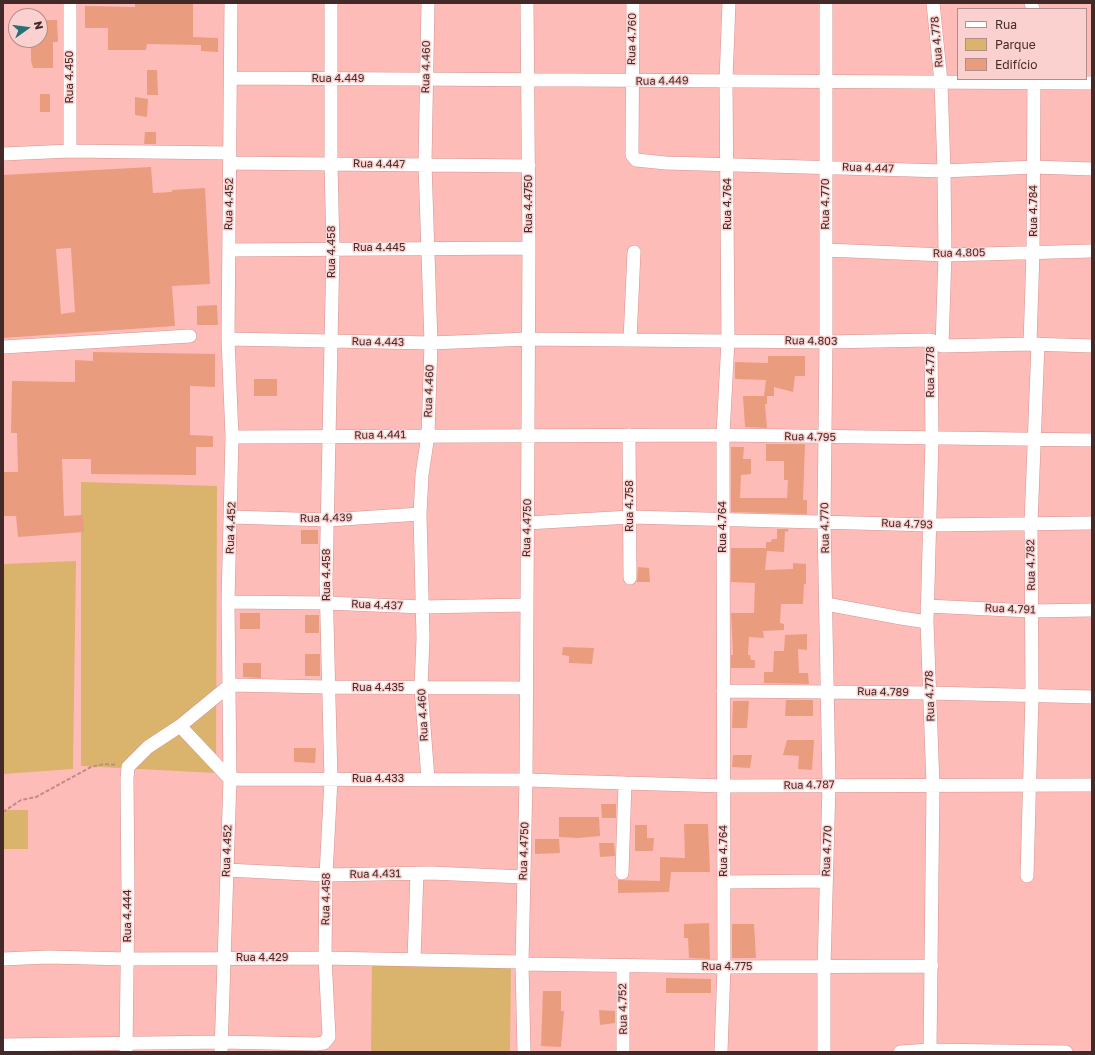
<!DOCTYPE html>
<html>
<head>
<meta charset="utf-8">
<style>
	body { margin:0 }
	#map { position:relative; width:1095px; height:1055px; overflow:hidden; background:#febcb9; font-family:"Golos Text",sans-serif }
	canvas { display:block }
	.frame { position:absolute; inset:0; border:4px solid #432928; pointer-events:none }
	.legend { position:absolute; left:957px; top:8px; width:130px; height:72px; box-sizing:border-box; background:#fad1cf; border:1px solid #b18e8c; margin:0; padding:5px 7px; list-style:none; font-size:12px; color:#432928 }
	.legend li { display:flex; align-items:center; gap:8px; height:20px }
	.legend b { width:20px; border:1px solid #b18e8c }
	.north { position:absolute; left:8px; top:8px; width:40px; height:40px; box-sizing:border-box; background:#fad1cf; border:1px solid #b18e8c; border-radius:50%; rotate:76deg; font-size:11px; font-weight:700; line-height:16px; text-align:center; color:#432928 }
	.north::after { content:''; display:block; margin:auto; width:14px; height:18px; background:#267176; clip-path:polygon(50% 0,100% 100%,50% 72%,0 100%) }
</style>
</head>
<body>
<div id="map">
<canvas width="1095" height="1055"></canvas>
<div class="frame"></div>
<ul class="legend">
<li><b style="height:5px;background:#fff"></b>Rua</li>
<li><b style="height:11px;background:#dab46c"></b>Parque</li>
<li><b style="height:11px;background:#ea9c7e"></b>Edifício</li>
</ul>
<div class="north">N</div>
</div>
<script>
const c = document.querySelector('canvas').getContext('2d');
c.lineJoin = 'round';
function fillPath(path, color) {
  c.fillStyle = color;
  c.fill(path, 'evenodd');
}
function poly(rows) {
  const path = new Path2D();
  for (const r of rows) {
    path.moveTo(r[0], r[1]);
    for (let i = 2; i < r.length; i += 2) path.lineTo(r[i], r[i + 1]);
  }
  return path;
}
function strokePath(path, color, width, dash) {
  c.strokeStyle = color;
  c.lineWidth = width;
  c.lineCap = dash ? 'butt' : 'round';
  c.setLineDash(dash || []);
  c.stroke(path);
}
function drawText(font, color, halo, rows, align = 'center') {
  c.font = font + ' "Golos Text",sans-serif';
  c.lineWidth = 3;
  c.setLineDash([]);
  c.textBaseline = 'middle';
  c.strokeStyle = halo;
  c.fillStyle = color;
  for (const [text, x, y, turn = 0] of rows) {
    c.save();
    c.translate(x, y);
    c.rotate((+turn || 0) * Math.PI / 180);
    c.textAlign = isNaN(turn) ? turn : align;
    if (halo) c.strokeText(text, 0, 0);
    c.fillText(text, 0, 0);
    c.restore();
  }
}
const green = poly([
	[81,482,217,486,216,773,81,766],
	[76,561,73,769,3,774,3,564],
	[3,810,28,810,28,849,3,849],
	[372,959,511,961,510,1052,371,1052]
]);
const building = poly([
	[193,3,193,37,218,38,218,52,201,51,201,45,147,44,146,50,108,50,108,28,85,28,85,6,135,7,135,4],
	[40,20,57,20,58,42,53,42,53,68,33,68,31,61,31,40,40,40],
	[147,70,157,70,158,95,147,95],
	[40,94,50,94,50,112,40,112],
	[135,97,148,99,147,117,135,115],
	[145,132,156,132,156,144,144,144],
	[151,167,153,193,172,192,172,190,205,188,210,284,172,286,175,326,3,338,3,175],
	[71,248,75,312,61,314,56,249],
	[217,305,218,325,197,325,197,306],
	[93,352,215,354,215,387,190,386,190,435,213,436,213,447,196,447,196,475,91,474,91,459,62,459,64,516,83,515,84,532,18,537,16,516,3,516,3,472,18,472,17,433,11,433,12,381,75,382,75,360,93,361],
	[768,356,805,356,805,376,795,376,793,392,774,387,774,396,764,396,766,380,735,379,735,362,768,363],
	[254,379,277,379,277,396,254,396],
	[743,396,767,396,767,404,765,404,767,428,745,427],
	[766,444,805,444,803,500,807,500,807,514,731,512,731,447,744,447,743,459,751,459,751,474,741,475,740,498,787,498,788,480,784,480,784,461,766,461],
	[777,529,788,529,788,532,785,531,784,552,767,551,765,570,793,569,793,563,806,564,806,584,804,584,803,604,781,604,780,623,784,624,784,630,763,631,764,638,749,637,748,655,750,655,751,660,755,660,755,668,731,668,731,655,733,655,731,613,754,613,755,583,731,582,731,548,766,548,766,542,771,542,772,539,777,539],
	[301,530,318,530,318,544,301,544],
	[638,567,649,568,650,582,637,582],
	[240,613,260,613,260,629,240,629],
	[305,615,319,615,319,633,305,633],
	[807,634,807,650,798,649,799,673,808,673,809,684,764,683,764,672,773,672,774,651,784,651,785,635],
	[563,647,594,648,592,664,569,663,569,656,562,655],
	[305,654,320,654,320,676,305,676],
	[243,663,261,663,261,678,243,677],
	[786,700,813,700,813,716,785,716],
	[733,701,749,701,747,728,732,728],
	[787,740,814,740,812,770,798,769,799,756,783,755],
	[294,748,316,748,315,763,294,762],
	[733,755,752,755,750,768,732,767],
	[601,804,616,804,616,818,602,818],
	[559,817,599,817,600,836,578,838,559,837],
	[684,824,708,824,710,872,671,872,669,892,618,893,618,880,660,881,660,857,685,858],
	[635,825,647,825,647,838,654,838,653,851,635,851],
	[535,839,559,839,560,853,535,854],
	[599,843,614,843,615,856,600,857],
	[709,923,710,959,689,958,688,938,684,938,684,924],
	[732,924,754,924,756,958,732,958],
	[666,978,711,979,711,993,666,993],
	[543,991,561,991,561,1011,564,1011,561,1047,541,1046],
	[599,1010,615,1011,615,1023,600,1025]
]);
const path = poly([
	[3,812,21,800,36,797,91,767,104,764,117,765]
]);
const minor = poly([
	[633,3,632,155,636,160,666,163,944,171,1034,167,1092,169],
	[933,3,941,82,944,171,945,255,942,346],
	[1031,3,1033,9],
	[231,78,1092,83],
	[70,151,70,3],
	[3,154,70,151,230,153],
	[230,163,529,166],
	[229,250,529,248],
	[826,250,945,255,1092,251],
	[228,339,431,343,528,339,826,342,931,340,942,346,1030,344,1092,346],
	[630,340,634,252],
	[1030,344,1033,252,1034,79],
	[3,347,190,336],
	[629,435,630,578],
	[232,437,723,435,1092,440],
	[231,517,328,520,420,514],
	[527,523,630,517,930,525,1092,523],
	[228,602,327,603,422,607,526,605],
	[826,604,901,618,927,622],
	[927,606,1031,611,1092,610],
	[723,691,930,693,1092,697],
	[180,726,230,685,327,687,525,688],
	[428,779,421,688,423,638,420,514,422,475,428,435,431,343,425,164,428,3],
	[227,870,326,875,431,873,523,877],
	[622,873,625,783],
	[1027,876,1032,696,1031,523,1038,344],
	[724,882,826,881],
	[3,959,48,957,127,959,325,958,522,962],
	[414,959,417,873],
	[522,964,724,967,932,966],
	[623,966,623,1052],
	[3,1045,221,1042,316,1044,324,1043,329,1037,325,958,326,875,331,780,326,580,333,249,331,163,331,3],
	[126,1052,128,894,127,779,128,767,148,747,180,726,230,779,526,780,724,786,1092,785],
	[221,1052,230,779,228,602,232,437,228,339,231,3],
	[524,1052,522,964,526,780,529,248,527,3],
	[721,1052,724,967,723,435,728,340,726,80,729,3],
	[824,1052,824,967,829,785,824,521,826,342,826,3],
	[900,1052,930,1050,1066,1052],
	[930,1052,933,785,927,622,932,439,931,340]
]);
const streetNames = [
	["Rua 4.760",632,39,-89],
	["Rua 4.778",937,42,-95],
	["Rua 4.460",426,67,-89],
	["Rua 4.450",70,77,-90],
	["Rua 4.449",338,79],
	["Rua 4.449",662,81,-1],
	["Rua 4.447",379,164,1],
	["Rua 4.447",868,168,2],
	["Rua 4.452",229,204,-89],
	["Rua 4.4750",529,204,-90],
	["Rua 4.764",728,204,-90],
	["Rua 4.770",826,204,-90],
	["Rua 4.784",1034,211,-90],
	["Rua 4.445",379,248],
	["Rua 4.458",332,252,-90],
	["Rua 4.805",959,253,-1],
	["Rua 4.803",811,341,1],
	["Rua 4.443",378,342,1],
	["Rua 4.778",931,372,-90],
	["Rua 4.460",429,391,-88],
	["Rua 4.441",380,435,-1],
	["Rua 4.795",810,437,1],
	["Rua 4.758",630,506,-90],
	["Rua 4.439",326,518,-1],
	["Rua 4.793",907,524,2],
	["Rua 4.764",723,527,-90],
	["Rua 4.452",231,528,-88],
	["Rua 4.4750",527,528,-89],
	["Rua 4.770",825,528,-91],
	["Rua 4.782",1031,565,-91],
	["Rua 4.458",327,575,-90],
	["Rua 4.437",377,605,2],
	["Rua 4.791",1010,609,2],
	["Rua 4.435",378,688],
	["Rua 4.789",883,692,1],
	["Rua 4.778",930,696,-92],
	["Rua 4.460",423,715,-93],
	["Rua 4.433",378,779],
	["Rua 4.787",809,785,-1],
	["Rua 4.452",227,851,-88],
	["Rua 4.4750",524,851,-88],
	["Rua 4.764",724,851,-90],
	["Rua 4.770",827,851,-88],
	["Rua 4.431",375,874,-1],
	["Rua 4.458",326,899,-89],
	["Rua 4.444",128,916,-90],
	["Rua 4.429",262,958],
	["Rua 4.775",727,967],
	["Rua 4.752",623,1009,-91]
];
fillPath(green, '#dab46c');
fillPath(building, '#ea9c7e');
strokePath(minor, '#d39491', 14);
strokePath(path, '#c08b89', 2, [4, 2]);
strokePath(minor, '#fff', 13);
drawText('11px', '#432928', '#fad1cf', streetNames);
</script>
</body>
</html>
